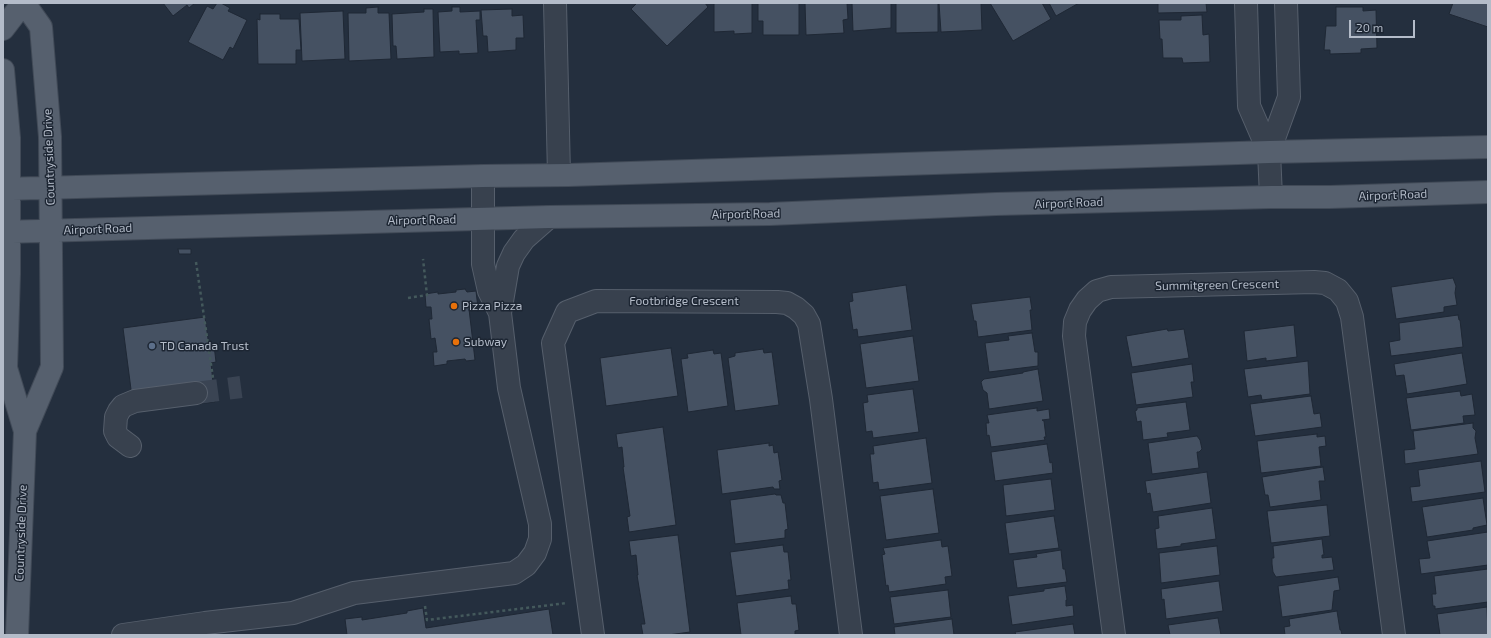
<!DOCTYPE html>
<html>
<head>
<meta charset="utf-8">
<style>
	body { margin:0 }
	#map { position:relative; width:1491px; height:638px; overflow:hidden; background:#242f3e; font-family:"Exo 2",sans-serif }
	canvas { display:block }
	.frame { position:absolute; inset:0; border:4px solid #b4bcc9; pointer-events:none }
	.scale { position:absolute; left:1349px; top:20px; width:66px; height:18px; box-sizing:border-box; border:2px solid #b4bcc9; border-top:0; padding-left:5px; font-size:12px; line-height:14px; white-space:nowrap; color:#b4bcc9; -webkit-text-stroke:3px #1d2633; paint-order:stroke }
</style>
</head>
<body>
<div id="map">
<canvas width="1491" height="638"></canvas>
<div class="frame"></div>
<div class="scale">20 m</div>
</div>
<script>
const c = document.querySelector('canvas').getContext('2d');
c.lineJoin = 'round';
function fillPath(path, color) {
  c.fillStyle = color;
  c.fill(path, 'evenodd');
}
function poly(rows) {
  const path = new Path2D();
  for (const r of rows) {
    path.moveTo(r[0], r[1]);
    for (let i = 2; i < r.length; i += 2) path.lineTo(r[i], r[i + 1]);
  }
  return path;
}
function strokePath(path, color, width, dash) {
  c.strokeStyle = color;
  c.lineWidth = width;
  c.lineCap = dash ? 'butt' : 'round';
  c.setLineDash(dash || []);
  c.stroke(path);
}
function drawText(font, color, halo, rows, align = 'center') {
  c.font = font + ' "Exo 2",sans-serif';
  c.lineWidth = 3;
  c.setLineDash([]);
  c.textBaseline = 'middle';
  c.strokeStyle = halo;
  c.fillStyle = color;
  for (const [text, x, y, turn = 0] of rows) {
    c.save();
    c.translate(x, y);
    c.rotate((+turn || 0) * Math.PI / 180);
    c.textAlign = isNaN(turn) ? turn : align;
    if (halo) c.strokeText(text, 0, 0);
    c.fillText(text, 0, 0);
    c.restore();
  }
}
const building = poly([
	[163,3,195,3,189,8,187,5,173,16,163,3],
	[217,3,221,3,230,8,228,11,247,20,233,49,230,47,223,60,188,42,207,6,213,9,217,3],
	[637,3,705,3,708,7,667,46,631,9,637,3],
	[714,3,752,3,752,33,734,34,734,31,714,32,714,3],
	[758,3,799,3,799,35,763,35,763,21,758,21,758,3],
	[805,3,847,3,848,19,843,20,844,33,806,35,805,3],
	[852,3,891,3,891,28,853,31,852,3],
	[896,3,938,3,938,32,896,33,896,3],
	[939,3,981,3,982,30,941,32,939,3],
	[990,3,1042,3,1051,19,1013,41,990,3],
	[1049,3,1079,3,1056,16,1049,3],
	[1158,3,1206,3,1207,12,1158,13,1158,3],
	[1330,3,1372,3,1330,4,1330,3],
	[1453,3,1488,3,1488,27,1449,14,1453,3],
	[378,7,378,13,389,13,391,59,349,61,348,13,366,13,366,8,378,7],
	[452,7,460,7,460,12,480,11,480,20,476,20,478,53,459,54,459,51,440,52,438,12,452,11,452,7],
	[1336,7,1363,7,1363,11,1376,10,1377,48,1361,49,1361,53,1330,54,1330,50,1324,50,1326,26,1336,26,1336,7],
	[424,9,433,9,434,57,397,59,396,46,393,46,392,14,424,12,424,9],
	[512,9,512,16,523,15,524,38,516,38,516,50,488,52,487,36,483,36,481,10,512,9],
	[343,11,345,59,302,61,300,13,343,11],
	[260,14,280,14,280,19,299,19,301,50,296,50,296,64,258,64,257,19,260,20,260,14],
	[1202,15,1203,35,1209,34,1210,62,1183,63,1182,58,1163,58,1162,39,1160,39,1159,20,1181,20,1181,16,1202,15],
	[178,249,191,249,191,254,179,254,178,249],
	[1453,278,1456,286,1455,293,1457,305,1444,307,1444,312,1396,319,1391,287,1453,278],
	[906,285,912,330,858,337,857,329,853,330,849,302,853,301,852,293,906,285],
	[465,289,467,292,476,291,478,308,469,309,475,360,466,361,465,359,447,361,447,364,434,366,433,352,437,352,435,338,431,339,429,319,432,319,431,307,426,307,425,294,438,292,438,294,456,292,456,290,465,289],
	[1030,297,1032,310,1030,310,1032,330,978,337,976,321,974,321,971,304,1030,297],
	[1458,315,1459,320,1460,320,1463,347,1391,356,1389,342,1400,340,1399,323,1458,315],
	[205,317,209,346,214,345,216,362,211,363,215,402,197,404,195,388,132,397,123,328,205,317],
	[1294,325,1297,357,1266,361,1266,358,1247,361,1244,331,1294,325],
	[1167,329,1168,331,1184,329,1189,358,1132,367,1126,336,1167,329],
	[1032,333,1035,352,1038,352,1038,366,989,372,985,343,1009,340,1008,336,1032,333],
	[913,336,919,381,866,388,860,344,913,336],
	[671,348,678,396,606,406,600,358,671,348],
	[763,349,764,353,772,352,779,405,735,411,728,358,735,356,735,353,763,349],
	[713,350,714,354,721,353,728,406,688,412,681,359,688,358,687,354,713,350],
	[1462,353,1467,384,1407,394,1404,375,1396,376,1394,364,1462,353],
	[1308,361,1310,394,1262,400,1261,395,1248,397,1244,369,1308,361],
	[1192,364,1194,382,1191,382,1193,397,1136,405,1131,373,1192,364],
	[1038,369,1043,401,989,409,987,393,983,390,981,382,984,379,1023,373,1023,372,1038,369],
	[913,389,919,432,873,438,872,431,866,432,863,403,868,402,867,395,913,389],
	[1460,391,1461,396,1472,394,1475,415,1463,416,1464,423,1411,430,1406,398,1460,391],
	[1311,396,1314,414,1320,413,1322,427,1255,436,1250,404,1311,396],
	[1186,402,1190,430,1167,433,1168,437,1143,440,1141,421,1137,422,1135,411,1137,410,1137,408,1186,402],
	[1037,408,1037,411,1049,409,1050,419,1042,420,1044,421,1046,437,1044,437,1045,440,991,447,989,435,987,436,986,423,989,423,987,415,1037,408],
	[1473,423,1473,428,1476,431,1475,438,1478,454,1405,464,1404,450,1415,449,1413,431,1473,423],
	[663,427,676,525,629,532,627,517,630,516,623,467,624,467,622,447,618,448,616,434,663,427],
	[1317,434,1317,437,1325,436,1326,446,1319,447,1321,466,1261,473,1257,441,1317,434],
	[1197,436,1200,440,1202,449,1199,452,1197,452,1199,468,1152,474,1148,443,1197,436],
	[926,438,932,483,879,490,878,482,873,483,870,454,874,454,873,446,926,438],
	[769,443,769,446,773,445,774,453,778,452,782,480,779,481,780,489,774,489,773,487,722,494,717,450,769,443],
	[1047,444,1050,463,1052,462,1053,473,995,481,991,452,1047,444],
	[1481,461,1485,492,1412,502,1410,487,1420,486,1418,470,1481,461],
	[1323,467,1325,481,1319,481,1321,500,1270,507,1268,495,1265,495,1262,477,1323,467],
	[1207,472,1211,503,1153,512,1150,493,1147,494,1145,481,1207,472],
	[1051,479,1055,510,1006,516,1003,485,1051,479],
	[933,489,939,533,886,540,880,496,933,489],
	[775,494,776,495,781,495,783,503,785,503,788,529,785,530,785,538,735,544,730,500,775,494],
	[1483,498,1487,525,1473,528,1473,530,1427,537,1422,507,1483,498],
	[1327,505,1330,536,1271,543,1267,511,1327,505],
	[1212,508,1216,539,1181,544,1181,546,1157,549,1155,529,1159,528,1158,516,1212,508],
	[1054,516,1059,548,1009,554,1005,523,1054,516],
	[1488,532,1488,565,1421,574,1419,559,1430,558,1427,541,1488,532],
	[678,535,690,632,668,635,643,635,641,624,645,624,637,575,638,575,636,555,631,556,629,541,678,535],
	[1322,539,1324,555,1322,555,1322,558,1332,557,1334,570,1276,577,1273,572,1272,564,1272,558,1274,558,1273,546,1322,539],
	[941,540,942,547,948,546,952,576,945,577,946,584,889,592,888,585,886,586,882,555,885,554,883,548,941,540],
	[783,545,784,552,788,552,791,580,788,580,789,589,736,596,730,552,783,545],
	[1217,546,1220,575,1161,583,1159,553,1217,546],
	[1061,550,1063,569,1065,569,1067,582,1017,588,1013,560,1037,557,1036,554,1061,550],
	[1488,569,1488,602,1435,609,1435,606,1433,606,1432,594,1436,594,1434,576,1488,569],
	[1338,577,1340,590,1334,591,1332,610,1282,617,1278,586,1338,577],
	[1219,581,1223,611,1166,619,1164,599,1162,600,1161,589,1219,581],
	[1065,586,1067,600,1066,600,1066,606,1073,605,1074,616,1012,625,1008,596,1044,591,1044,589,1065,586],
	[948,590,951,617,894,624,890,597,948,590],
	[791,596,792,604,796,604,799,630,795,631,795,635,741,635,737,603,791,596],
	[1487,607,1488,635,1440,635,1437,614,1487,607],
	[423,608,426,628,549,609,553,635,347,635,345,619,362,617,362,620,407,613,407,611,423,608],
	[1337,611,1340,630,1341,630,1342,635,1285,635,1284,627,1290,626,1289,619,1337,611],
	[1218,618,1221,635,1170,635,1168,625,1218,618],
	[952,619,954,635,895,635,894,627,952,619],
	[1073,624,1075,635,1016,635,1015,632,1073,624]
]);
const minorTunnel = poly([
	[196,393,241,387]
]);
const path = poly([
	[196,262,213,378],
	[408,298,427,295,423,259],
	[425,606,427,620,567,603]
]);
const minor = poly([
	[555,3,559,175],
	[1246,3,1249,106,1269,152,1271,197],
	[1269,152,1289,97,1286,3],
	[483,176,483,264,489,291,500,313],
	[130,446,118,437,115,431,116,417,119,411,123,406,135,401,196,393],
	[123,635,205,623,293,613,354,593,514,573,526,565,535,553,540,539,540,524,509,388,500,313,508,266,514,253,524,239,549,217],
	[593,635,553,343,567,312,596,301,777,302,787,303,796,308,804,315,809,324,821,399,851,635],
	[1114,635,1074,336,1075,322,1080,310,1087,300,1097,291,1111,287,1314,282,1325,283,1338,290,1347,301,1352,317,1394,635]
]);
const major = poly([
	[24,3,41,27,50,137,52,367,25,431],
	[3,29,23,3],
	[3,70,9,138,9,274,6,368,25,431,17,635],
	[3,189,483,176,569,175,1269,152,1488,147],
	[3,232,549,217,770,214,996,204,1271,197,1330,197,1488,192]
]);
const markers = [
	[454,306,4,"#e8710a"],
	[456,342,4,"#e8710a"],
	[152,346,4,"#5c6f8a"]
];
const streetNames = [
	["Countryside Drive",49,157,-92],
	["Airport Road",1393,195,-2],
	["Airport Road",1069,203,-2],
	["Airport Road",746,214,-1],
	["Airport Road",422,220,-1],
	["Airport Road",98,229,-2],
	["Summitgreen Crescent",1217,285,-1],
	["Footbridge Crescent",684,301],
	["Countryside Drive",21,533,-88]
];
const poiNames = [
	["Pizza Pizza",462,306],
	["Subway",464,342],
	["TD Canada Trust",160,346]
];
fillPath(building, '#455162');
strokePath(building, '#1f2835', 1);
strokePath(minorTunnel, '#3a4453', 22, [22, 11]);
strokePath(minor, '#565f6c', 24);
strokePath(major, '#414a57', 24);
strokePath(path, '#44595c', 2.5, [3, 3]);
strokePath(minor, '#38414e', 22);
strokePath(major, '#56606e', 22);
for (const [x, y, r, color] of markers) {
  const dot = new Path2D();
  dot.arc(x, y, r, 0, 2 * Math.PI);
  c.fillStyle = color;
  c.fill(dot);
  strokePath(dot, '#1d2633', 1.5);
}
drawText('12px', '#b4bcc9', '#1d2633', streetNames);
drawText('12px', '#b4bcc9', '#1d2633', poiNames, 'left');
</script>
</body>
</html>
